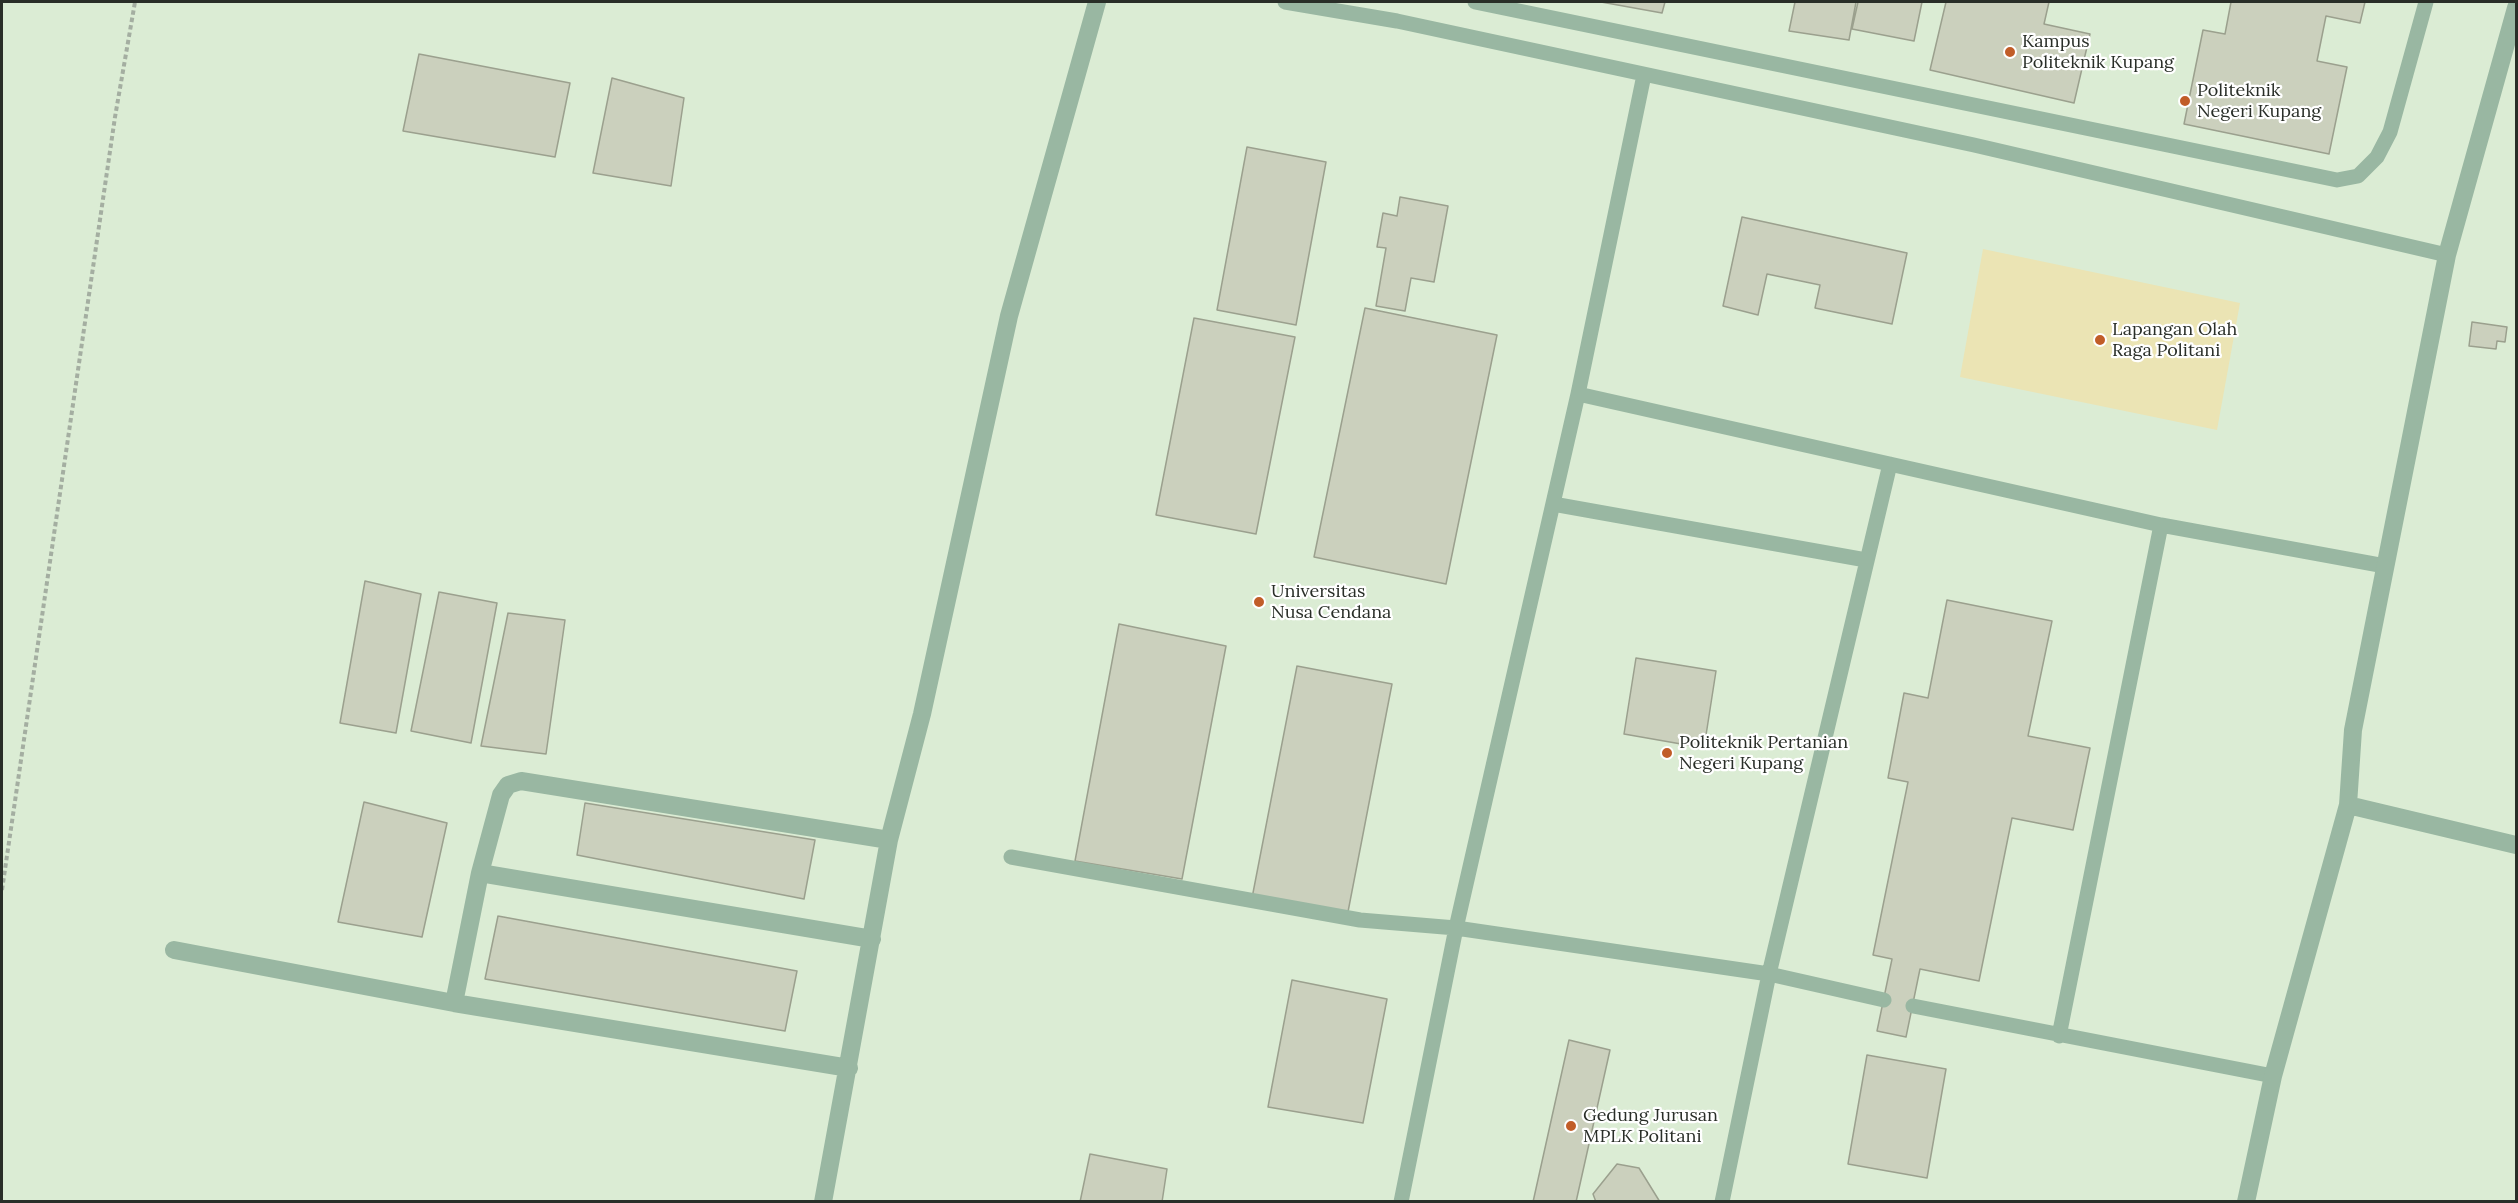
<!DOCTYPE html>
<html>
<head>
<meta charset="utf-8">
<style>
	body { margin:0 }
	#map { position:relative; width:2518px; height:1203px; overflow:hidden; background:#e9f6e4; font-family:Lora,serif }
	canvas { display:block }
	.frame { position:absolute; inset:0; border:3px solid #292e28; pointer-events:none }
</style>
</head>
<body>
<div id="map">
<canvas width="2518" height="1203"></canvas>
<div class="frame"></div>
</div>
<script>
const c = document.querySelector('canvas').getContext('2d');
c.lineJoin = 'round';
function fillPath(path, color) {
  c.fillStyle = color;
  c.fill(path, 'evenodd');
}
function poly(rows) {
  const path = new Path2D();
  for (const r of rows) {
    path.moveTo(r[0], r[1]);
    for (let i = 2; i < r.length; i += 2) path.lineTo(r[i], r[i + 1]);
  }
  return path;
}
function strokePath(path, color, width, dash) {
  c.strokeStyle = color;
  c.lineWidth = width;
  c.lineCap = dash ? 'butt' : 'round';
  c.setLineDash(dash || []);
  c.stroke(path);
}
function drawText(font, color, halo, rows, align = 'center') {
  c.font = font + ' Lora,serif';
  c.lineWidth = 4.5;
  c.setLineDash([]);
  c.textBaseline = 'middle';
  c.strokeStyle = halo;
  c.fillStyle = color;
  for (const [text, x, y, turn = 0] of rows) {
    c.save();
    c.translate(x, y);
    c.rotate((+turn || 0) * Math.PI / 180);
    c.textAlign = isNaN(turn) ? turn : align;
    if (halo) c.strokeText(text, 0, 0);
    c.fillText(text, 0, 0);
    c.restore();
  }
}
const built = poly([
	[2,2,2516,2,2516,1201,2,1202]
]);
const green = poly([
	[1983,249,2240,303,2217,430,1960,377]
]);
const building = poly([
	[1601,2,1665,2,1662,13,1601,2],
	[1795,2,1856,2,1849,40,1789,31,1795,2],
	[1858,2,1922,2,1914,41,1852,29,1858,2],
	[1946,2,2049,2,2044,24,2090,34,2074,103,1930,70,1946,2],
	[2231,2,2365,2,2360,23,2326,16,2317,61,2347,67,2329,154,2184,124,2203,30,2225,34,2231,2],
	[419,54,570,83,555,157,403,131,419,54],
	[612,78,684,98,671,186,593,173,612,78],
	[1247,147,1326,162,1296,325,1217,310,1247,147],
	[1400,197,1448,206,1434,282,1411,278,1405,311,1376,306,1386,248,1377,247,1383,213,1397,216,1400,197],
	[1742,217,1907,253,1892,324,1815,308,1820,285,1767,274,1758,315,1723,306,1742,217],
	[1365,308,1497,335,1446,584,1314,557,1365,308],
	[1194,318,1295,337,1256,534,1156,515,1194,318],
	[2472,322,2507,327,2505,342,2497,341,2496,349,2469,346,2472,322],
	[365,581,421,594,396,733,340,723,365,581],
	[439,592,497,603,471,743,411,731,439,592],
	[1947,600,2052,621,2028,736,2090,748,2073,830,2012,818,1979,981,1920,969,1906,1037,1877,1031,1892,959,1873,955,1908,782,1888,778,1904,693,1928,698,1947,600],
	[508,613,565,620,546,754,481,746,508,613],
	[1119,624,1226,646,1182,879,1075,861,1119,624],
	[1636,658,1716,671,1704,748,1624,734,1636,658],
	[1297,666,1392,684,1347,917,1252,898,1297,666],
	[364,802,447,823,422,937,338,922,364,802],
	[585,803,815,840,804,899,577,855,585,803],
	[498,916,797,971,785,1031,485,979,498,916],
	[1292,980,1387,999,1363,1123,1268,1107,1292,980],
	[1569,1040,1610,1050,1576,1202,1533,1202,1569,1040],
	[1867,1055,1946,1069,1927,1178,1848,1164,1867,1055],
	[1090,1154,1167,1169,1162,1202,1080,1202,1090,1154],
	[1617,1164,1639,1168,1660,1202,1596,1202,1593,1194,1617,1164]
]);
const path = poly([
	[2,890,115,117,135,2]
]);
const lane = poly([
	[1285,2,1397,21,1974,145,2447,255],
	[1475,2,2337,180,2358,176,2377,157,2390,132,2426,2],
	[1578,394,2161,525,2385,566],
	[1553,504,1866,560],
	[1011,857,1360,920,1456,928,1769,974,1884,1000],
	[1913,1006,2273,1076],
	[2059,1036,2161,525],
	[1401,1202,1456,928,1578,394,1644,75],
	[1722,1202,1769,974,1890,464]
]);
const street = poly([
	[2348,805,2516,845],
	[480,873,872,939],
	[174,950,454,1003,849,1068],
	[454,1003,480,873,501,795,508,785,521,781,889,840],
	[823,1202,889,840,922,714,1009,316,1097,2],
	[2246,1202,2273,1076,2348,805,2353,730,2447,255,2516,8]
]);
const markers = [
	[2010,52,6,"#c15d28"],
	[2185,101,6,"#c15d28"],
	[2100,340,6,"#c15d28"],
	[1259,602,6,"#c15d28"],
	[1667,753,6,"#c15d28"],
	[1571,1126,6,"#c15d28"]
];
const poiNames = [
	["Kampus",2022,42],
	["Politeknik Kupang",2022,63],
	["Politeknik",2197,91],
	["Negeri Kupang",2197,112],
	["Lapangan Olah",2112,330],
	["Raga Politani",2112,351],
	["Universitas",1271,592],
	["Nusa Cendana",1271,613],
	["Politeknik Pertanian",1679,743],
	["Negeri Kupang",1679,764],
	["Gedung Jurusan",1583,1116],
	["MPLK Politani",1583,1137]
];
fillPath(built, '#dbecd4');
fillPath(green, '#ebe4b4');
fillPath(building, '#cbd0bd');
strokePath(building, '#9ba08e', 1.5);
strokePath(path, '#a4aea1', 4, [4.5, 3]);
strokePath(lane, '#99b7a2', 15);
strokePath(street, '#99b7a2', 18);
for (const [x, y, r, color] of markers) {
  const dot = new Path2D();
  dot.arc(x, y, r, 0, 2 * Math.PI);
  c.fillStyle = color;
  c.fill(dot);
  strokePath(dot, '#fff', 2);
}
drawText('18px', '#292e28', '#fff', poiNames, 'left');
</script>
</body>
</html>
